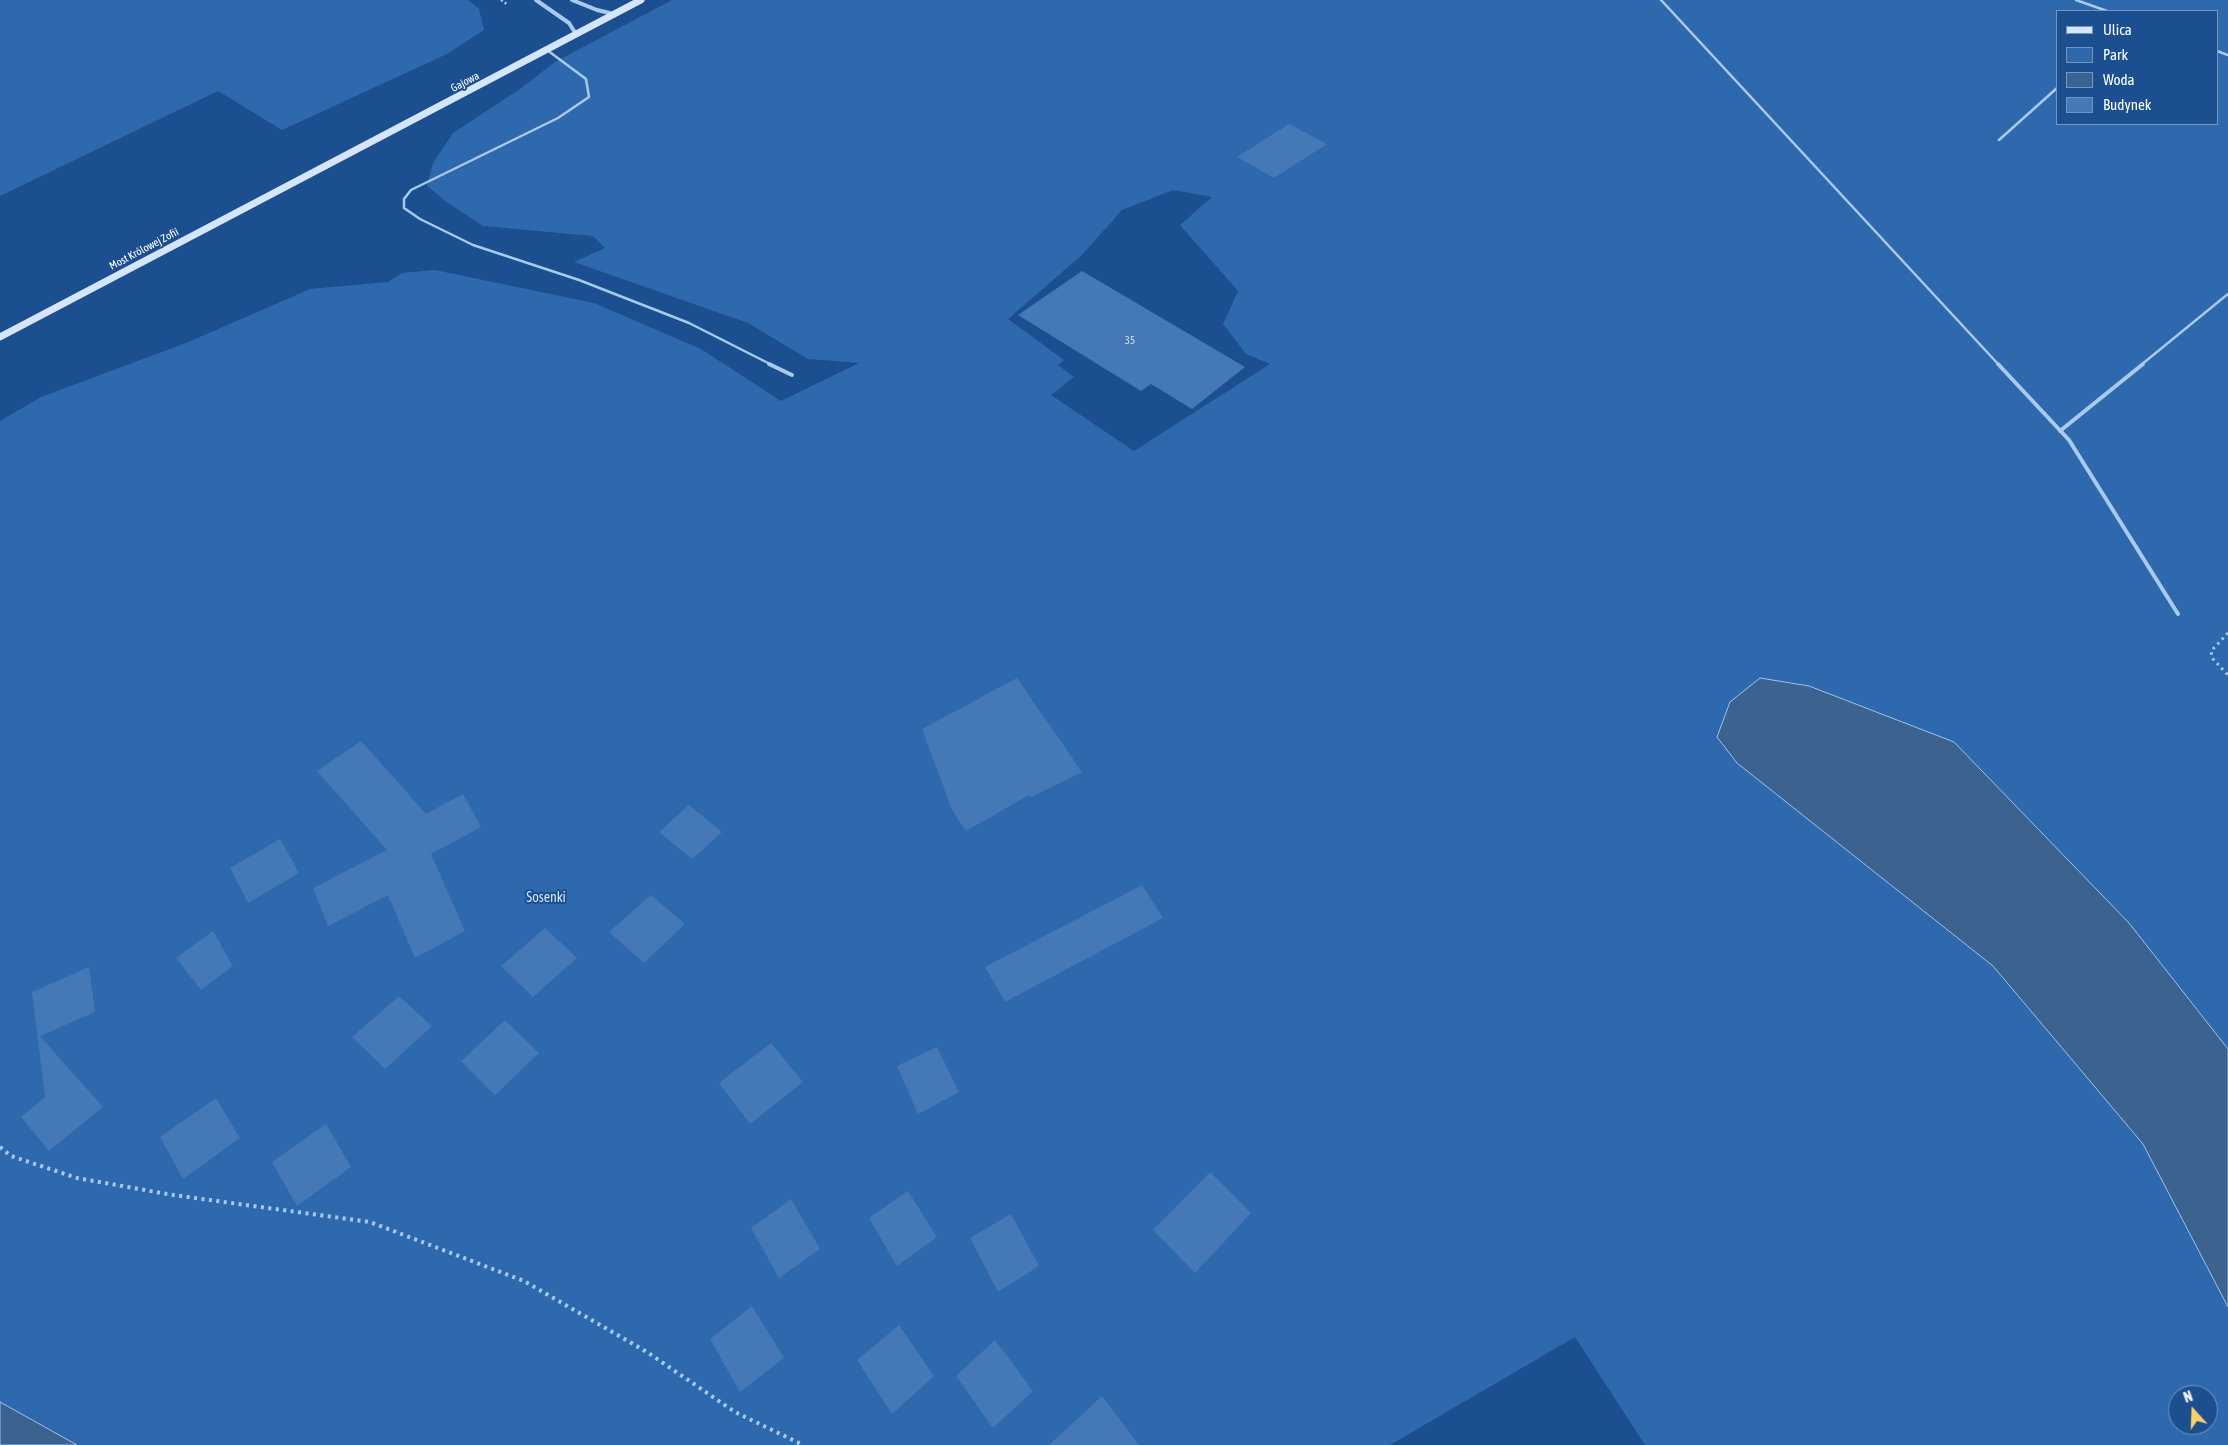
<!DOCTYPE html>
<html>
<head>
<meta charset="utf-8">
<style>
	body { margin:0 }
	#map { position:relative; width:2228px; height:1445px; overflow:hidden; background:#1b4f8f; font-family:"Asap Condensed",sans-serif }
	canvas { display:block }
	.legend { position:absolute; left:2056px; top:10px; width:162px; height:115px; box-sizing:border-box; background:#1b4f8f; border:1px solid #7695bc; margin:0; padding:6px 9px; list-style:none; font-size:15px; color:#fff }
	.legend li { display:flex; align-items:center; gap:10px; height:25px }
	.legend b { width:25px; border:1px solid #7695bc }
	.north { position:absolute; left:2168px; top:1385px; width:50px; height:50px; box-sizing:border-box; background:#1b4f8f; border:1px solid #7695bc; border-radius:50%; rotate:340deg; font-size:14px; font-weight:700; line-height:20px; text-align:center; color:#fff }
	.north::after { content:''; display:block; margin:auto; width:18px; height:22px; background:#ffd166; clip-path:polygon(50% 0,100% 100%,50% 72%,0 100%) }
</style>
</head>
<body>
<div id="map">
<canvas width="2228" height="1445"></canvas>
<ul class="legend">
<li><b style="height:6px;background:#d6e6fa"></b>Ulica</li>
<li><b style="height:14px;background:#2e69ad"></b>Park</li>
<li><b style="height:14px;background:#3c6290"></b>Woda</li>
<li><b style="height:14px;background:#4478b7"></b>Budynek</li>
</ul>
<div class="north">N</div>
</div>
<script>
const c = document.querySelector('canvas').getContext('2d');
c.lineJoin = 'round';
function fillPath(path, color) {
  c.fillStyle = color;
  c.fill(path, 'evenodd');
}
function poly(rows) {
  const path = new Path2D();
  for (const r of rows) {
    path.moveTo(r[0], r[1]);
    for (let i = 2; i < r.length; i += 2) path.lineTo(r[i], r[i + 1]);
  }
  return path;
}
function strokePath(path, color, width, dash) {
  c.strokeStyle = color;
  c.lineWidth = width;
  c.lineCap = dash ? 'butt' : 'round';
  c.setLineDash(dash || []);
  c.stroke(path);
}
function drawText(font, color, halo, rows, align = 'center') {
  c.font = font + ' "Asap Condensed",sans-serif';
  c.lineWidth = 4;
  c.setLineDash([]);
  c.textBaseline = 'middle';
  c.strokeStyle = halo;
  c.fillStyle = color;
  for (const [text, x, y, turn = 0] of rows) {
    c.save();
    c.translate(x, y);
    c.rotate((+turn || 0) * Math.PI / 180);
    c.textAlign = isNaN(turn) ? turn : align;
    if (halo) c.strokeText(text, 0, 0);
    c.fillText(text, 0, 0);
    c.restore();
  }
}
const green = poly([
	[0,0,468,0,479,9,484,30,447,54,282,130,218,91,0,196],
	[672,0,2228,0,2228,1049,2129,923,1954,742,1809,686,1760,678,1737,763,1993,966,2143,1144,2228,1307,2228,1445,1645,1445,1575,1337,1390,1445,77,1445,0,1402,0,421,41,397,186,343,310,289,388,282,402,273,435,270,594,303,701,349,781,401,859,363,808,359,748,323,574,262,605,248,593,236,483,226,448,203,427,186,433,163,453,133,520,89,555,62],
	[2057,11,2217,11,2217,124,2057,124],
	[1173,190,1212,197,1180,225,1238,291,1223,324,1246,354,1270,364,1134,451,1051,395,1074,377,1058,365,1064,360,1008,319,1082,255,1122,210],
	[2178,1395,2208,1395,2208,1425,2178,1425]
]);
const water = poly([
	[1760,678,1809,686,1954,742,2129,923,2228,1049,2228,1307,2143,1144,1993,966,1737,763,1717,737,1730,702,1760,678],
	[0,1402,77,1445,0,1445,0,1402]
]);
const building = poly([
	[1289,124,1327,144,1274,178,1237,157],
	[1082,271,1245,367,1192,409,1151,384,1141,391,1018,315],
	[1017,678,1082,772,1031,797,1029,795,966,831,952,810,922,729],
	[361,741,426,814,463,794,481,827,431,854,465,931,415,958,388,895,328,926,313,888,387,850,317,771],
	[689,805,722,832,692,859,659,832],
	[280,839,299,873,248,903,230,868],
	[1142,885,1163,918,1005,1002,985,967],
	[651,895,685,924,644,963,609,932],
	[545,928,577,958,533,997,501,966],
	[213,931,233,966,201,990,176,958],
	[89,967,95,1012,40,1036,103,1107,49,1151,21,1117,45,1097,32,992],
	[399,996,432,1026,385,1069,352,1037],
	[505,1020,539,1053,495,1095,461,1061],
	[771,1043,803,1082,750,1124,719,1083],
	[937,1047,959,1092,918,1114,897,1066],
	[216,1098,240,1138,183,1179,160,1137],
	[326,1124,351,1167,297,1206,272,1162],
	[1210,1172,1251,1213,1195,1273,1153,1230],
	[908,1191,937,1237,897,1266,869,1218],
	[791,1199,820,1249,779,1278,751,1228],
	[1011,1214,1039,1266,998,1292,970,1238],
	[752,1306,784,1358,740,1392,710,1339],
	[899,1325,934,1376,892,1414,857,1360],
	[995,1340,1033,1391,993,1428,956,1376],
	[1102,1396,1139,1445,1049,1445]
]);
const pathFar2 = poly([
	[501,0,508,5]
]);
const pathFar1 = poly([
	[2228,633,2211,651,2212,658,2228,675]
]);
const path = poly([
	[0,1147,11,1156,77,1178,173,1195,370,1222,524,1281,647,1352,735,1412,803,1445]
]);
const laneFar1 = poly([
	[1661,0,1999,365],
	[2076,0,2107,11],
	[547,50,586,79,589,97,558,118,411,190,404,199,404,208,420,219,473,245,579,280,689,323,772,365],
	[2217,51,2228,55],
	[1999,140,2057,88],
	[2141,365,2228,294]
]);
const lane = poly([
	[769,364,792,375],
	[1998,364,2069,440,2178,614],
	[2060,431,2143,364]
]);
const street = poly([
	[536,0,569,23,576,34],
	[572,0,597,10,614,14]
]);
const secondary = poly([
	[0,337,641,0]
]);
const farStreetnames = [
	["Gajowa",465,82,-28],
	["Most Królowej Zofii",144,249,-28]
];
const numberNames = [
	["35",1130,341]
];
const parkNames = [
	["Sosenki",546,898]
];
fillPath(green, '#2e69ad');
fillPath(water, '#3c6290');
strokePath(water, '#9cc4f0', 1);
fillPath(building, '#4478b7');
strokePath(pathFar2, '#a9c9ee', 2.5, [2, 2.5]);
strokePath(pathFar1, '#a9c9ee', 3, [2.5, 4]);
strokePath(path, '#a9c9ee', 4, [3, 4.5]);
strokePath(laneFar1, '#a9c9ee', 2.5);
strokePath(lane, '#a9c9ee', 4);
strokePath(street, '#a9c9ee', 4);
strokePath(secondary, '#d6e6fa', 7);
drawText('11px', '#fff', '#1b4f8f', farStreetnames);
drawText('11px', '#d0dded', null, numberNames);
drawText('14px', '#cfe3fa', '#1b4f8f', parkNames);
</script>
</body>
</html>
